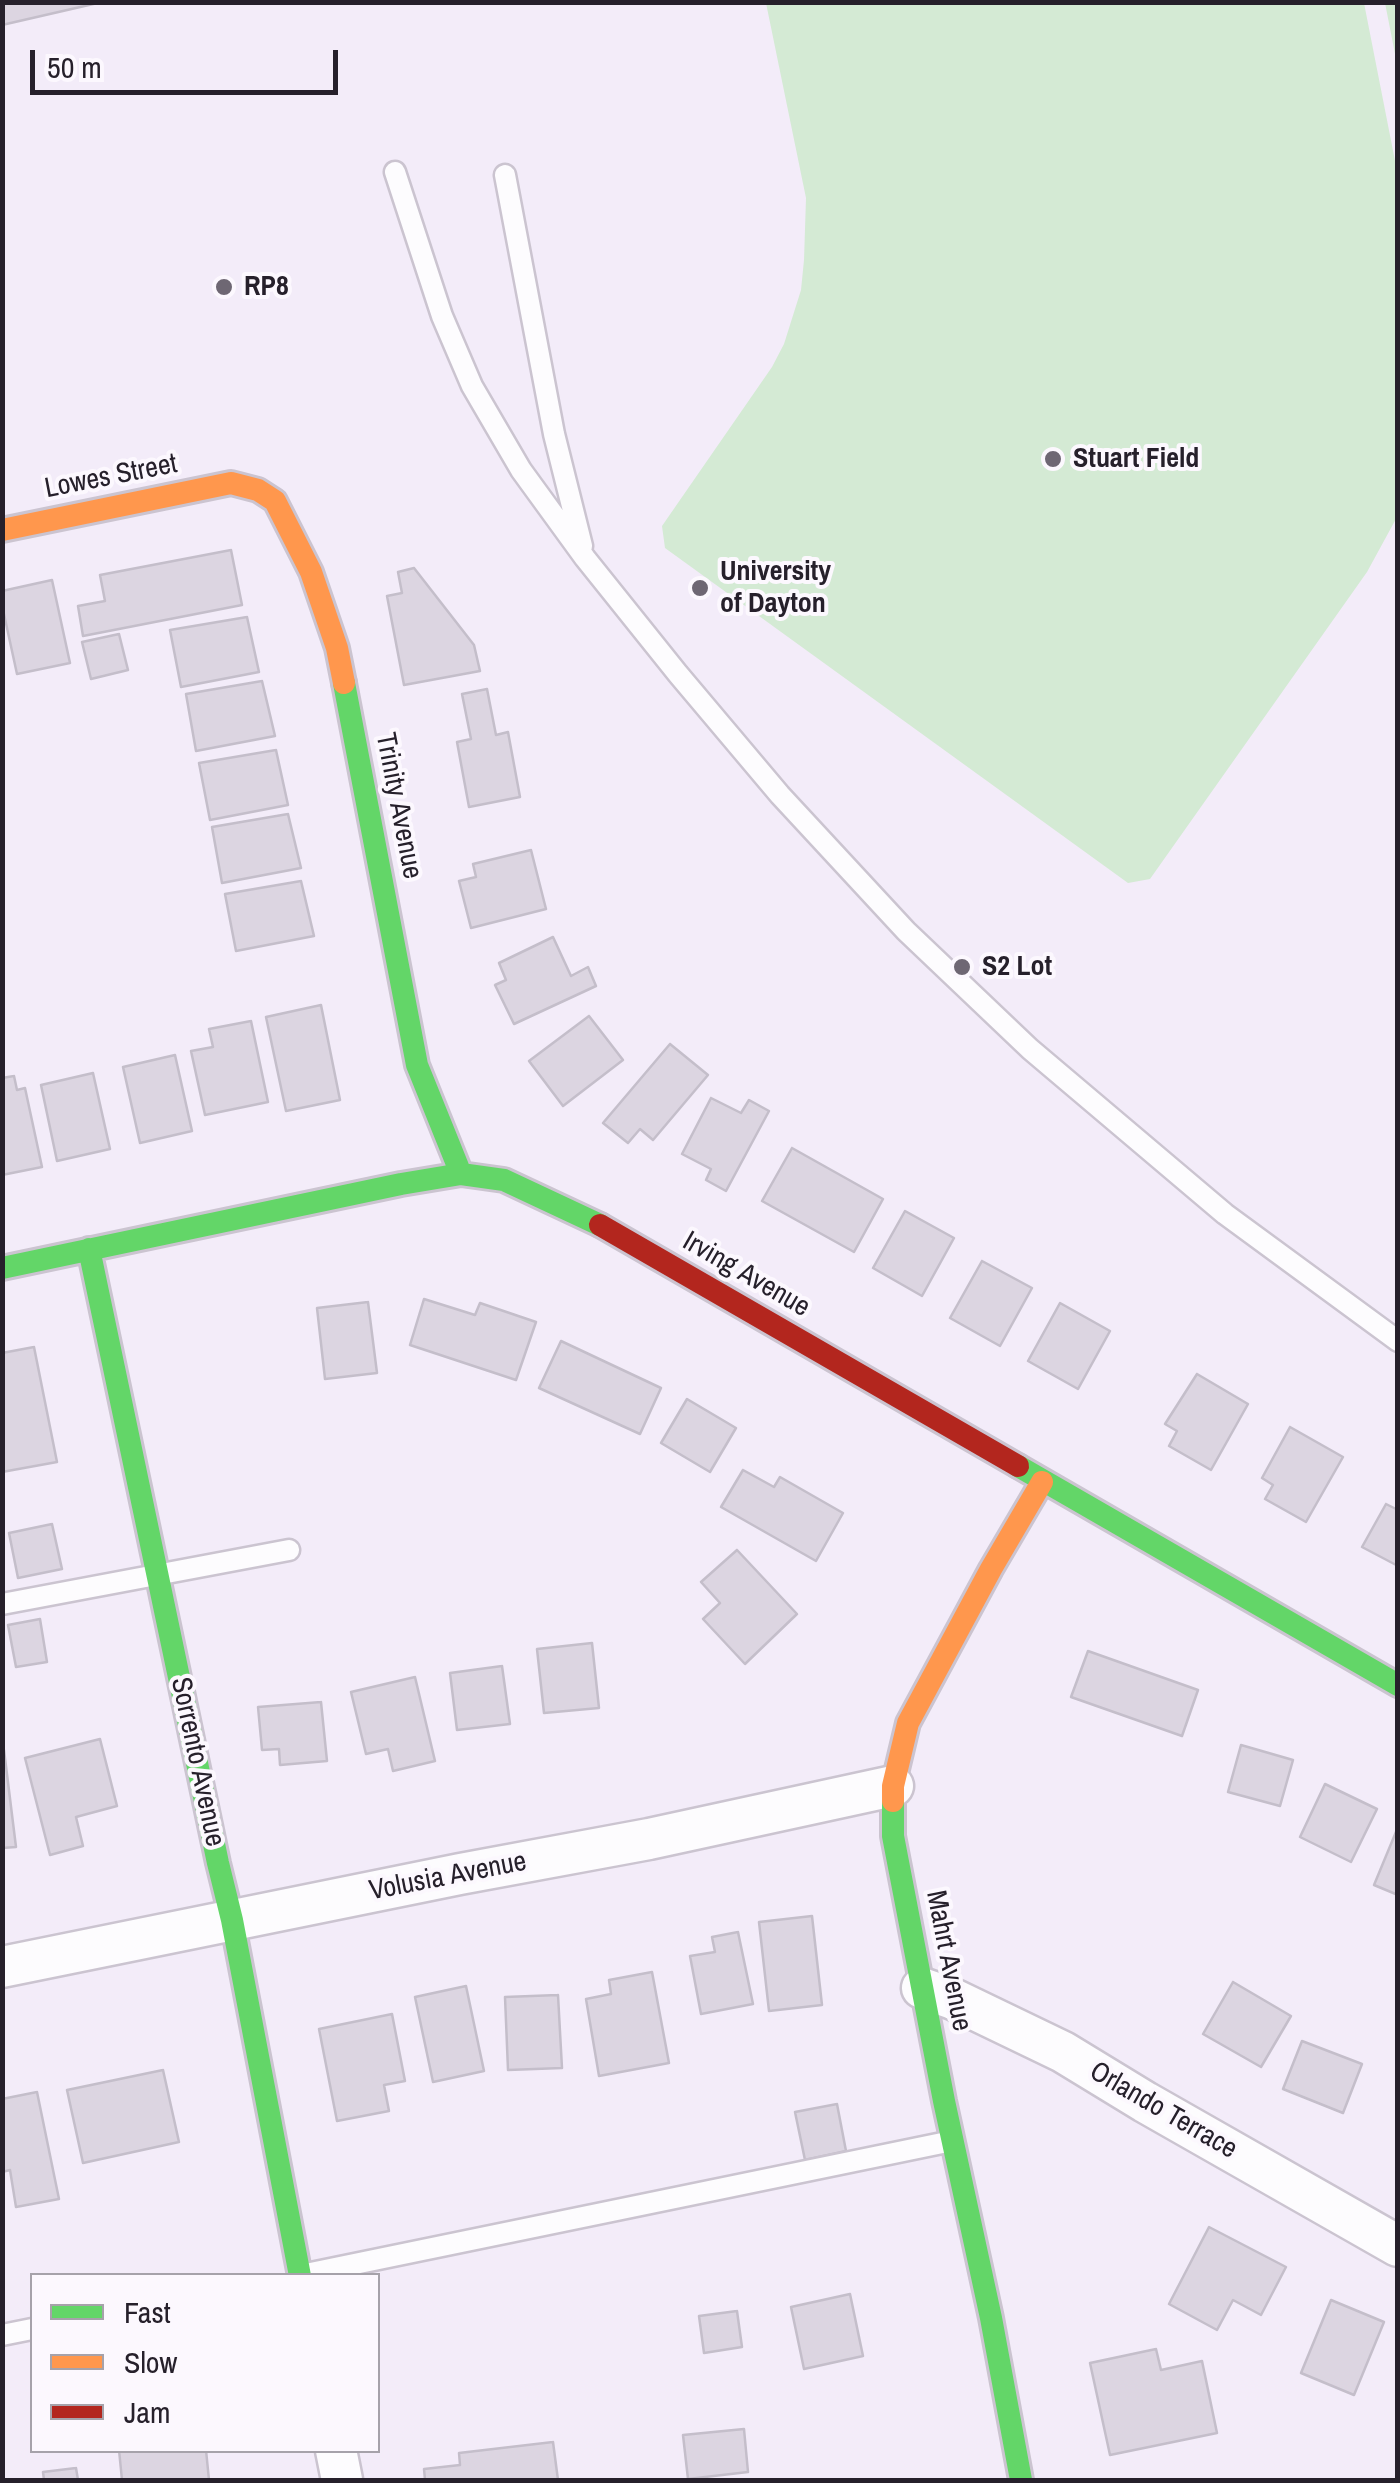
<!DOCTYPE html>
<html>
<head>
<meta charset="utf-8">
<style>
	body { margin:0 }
	#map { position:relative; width:1400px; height:2483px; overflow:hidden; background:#f3ecf9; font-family:"Archivo Narrow",sans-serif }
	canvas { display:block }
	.frame { position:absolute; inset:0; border:5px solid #26202b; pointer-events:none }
	.legend { position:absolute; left:30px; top:2273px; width:350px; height:180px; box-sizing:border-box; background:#fcf8fe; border:2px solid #a6a2aa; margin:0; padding:12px 18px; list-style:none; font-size:30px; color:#26202b }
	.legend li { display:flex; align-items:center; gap:20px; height:50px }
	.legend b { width:50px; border:2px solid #a6a2aa }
	.scale { position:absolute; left:30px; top:50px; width:308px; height:45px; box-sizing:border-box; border:5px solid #26202b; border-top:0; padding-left:12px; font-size:30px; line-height:35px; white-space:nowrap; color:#26202b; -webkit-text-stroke:8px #fcf8fe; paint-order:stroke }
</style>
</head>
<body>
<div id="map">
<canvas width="1400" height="2483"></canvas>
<div class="frame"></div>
<ul class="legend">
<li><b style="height:12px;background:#63d668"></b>Fast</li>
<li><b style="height:12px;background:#ff974d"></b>Slow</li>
<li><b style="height:12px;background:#b3261e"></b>Jam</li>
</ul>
<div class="scale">50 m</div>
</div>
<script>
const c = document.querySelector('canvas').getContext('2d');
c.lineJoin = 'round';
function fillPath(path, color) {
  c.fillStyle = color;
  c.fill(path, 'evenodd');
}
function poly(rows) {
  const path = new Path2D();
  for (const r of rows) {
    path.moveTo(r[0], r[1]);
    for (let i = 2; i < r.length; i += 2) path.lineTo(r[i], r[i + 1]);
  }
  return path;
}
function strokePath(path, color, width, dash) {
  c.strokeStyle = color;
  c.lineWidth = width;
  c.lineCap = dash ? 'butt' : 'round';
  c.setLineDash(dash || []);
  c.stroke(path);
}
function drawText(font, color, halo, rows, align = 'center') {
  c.font = font + ' "Archivo Narrow",sans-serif';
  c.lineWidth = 8;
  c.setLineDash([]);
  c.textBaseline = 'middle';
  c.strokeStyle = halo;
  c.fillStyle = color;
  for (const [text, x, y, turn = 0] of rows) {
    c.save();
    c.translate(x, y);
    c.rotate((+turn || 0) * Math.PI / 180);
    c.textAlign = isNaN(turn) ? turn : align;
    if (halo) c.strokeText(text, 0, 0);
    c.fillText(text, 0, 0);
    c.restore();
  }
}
const green = poly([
	[766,3,1364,3,1397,171,1397,517,1367,572,1150,879,1128,883,665,548,662,526,772,367,784,344,801,290,804,260,806,198],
	[1385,3,1397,3,1397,64]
]);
const building = poly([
	[2,2,102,2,2,25,2,2],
	[231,550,242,605,83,636,78,606,105,601,100,575,231,550],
	[414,568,474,645,480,671,404,685,387,596,402,593,398,572,414,568],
	[52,580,70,663,17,674,2,605,2,591,52,580],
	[247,617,259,672,181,687,170,630,247,617],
	[119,634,128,670,91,679,82,642,119,634],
	[262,681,275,736,196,751,186,694,262,681],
	[487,689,496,735,508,732,520,797,469,807,457,742,471,739,462,694,487,689],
	[276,750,288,805,210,820,199,763,276,750],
	[288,814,301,868,222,883,212,827,288,814],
	[531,850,546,909,471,928,459,881,476,877,473,864,531,850],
	[301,881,314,936,236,951,225,894,301,881],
	[553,937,571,976,588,967,596,986,514,1024,495,985,506,980,499,963,553,937],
	[321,1005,340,1100,286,1111,266,1017,321,1005],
	[589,1016,623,1060,563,1106,529,1061,589,1016],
	[251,1021,268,1102,205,1115,191,1051,213,1047,209,1029,251,1021],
	[670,1044,708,1075,653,1140,640,1129,628,1143,603,1123,670,1044],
	[175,1055,192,1131,140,1143,123,1067,175,1055],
	[93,1073,110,1149,57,1161,41,1085,93,1073],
	[14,1076,17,1090,25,1088,42,1167,2,1175,2,1078,14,1076],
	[711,1098,741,1113,749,1100,769,1111,726,1191,706,1180,711,1169,682,1154,711,1098],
	[792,1148,883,1199,854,1252,762,1201,792,1148],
	[905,1211,954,1238,922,1296,873,1268,905,1211],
	[982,1261,1032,1288,1000,1346,950,1318,982,1261],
	[424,1299,475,1315,480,1303,536,1322,516,1380,410,1345,424,1299],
	[368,1302,377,1373,325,1379,317,1308,368,1302],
	[1060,1303,1110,1331,1078,1389,1028,1361,1060,1303],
	[561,1341,661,1388,640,1434,539,1388,561,1341],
	[34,1347,57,1462,2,1472,2,1353,34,1347],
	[1197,1374,1248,1404,1211,1470,1169,1446,1177,1431,1165,1424,1197,1374],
	[687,1399,736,1428,710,1472,661,1443,687,1399],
	[1290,1427,1343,1457,1306,1522,1265,1499,1273,1485,1262,1478,1290,1427],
	[743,1470,774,1487,780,1477,843,1513,816,1561,721,1507,743,1470],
	[1386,1504,1398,1510,1398,1566,1362,1547,1386,1504],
	[52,1524,62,1569,18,1578,9,1533,52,1524],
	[737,1550,797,1614,745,1664,703,1619,720,1603,701,1582,737,1550],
	[40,1619,47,1662,16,1667,8,1625,40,1619],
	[592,1643,599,1708,544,1713,537,1649,592,1643],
	[1088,1651,1198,1690,1182,1736,1071,1697,1088,1651],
	[502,1666,510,1724,457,1730,450,1673,502,1666],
	[415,1677,435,1761,393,1771,388,1749,366,1754,351,1692,415,1677],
	[321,1702,327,1761,280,1765,279,1749,262,1750,258,1707,321,1702],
	[100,1739,117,1806,76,1817,83,1846,50,1855,25,1758,100,1739],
	[1241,1745,1293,1760,1280,1806,1228,1792,1241,1745],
	[2,1750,4,1750,16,1847,2,1848,2,1750],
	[1325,1784,1377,1809,1351,1862,1300,1837,1325,1784],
	[1398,1827,1398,1895,1374,1885,1398,1827],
	[812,1916,822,2005,769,2011,759,1922,812,1916],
	[738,1932,753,2004,701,2014,690,1956,715,1952,712,1937,738,1932],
	[652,1972,669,2063,599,2076,586,1999,611,1994,609,1980,652,1972],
	[1233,1982,1291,2016,1261,2067,1203,2034,1233,1982],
	[466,1986,484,2071,433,2082,415,1997,466,1986],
	[558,1995,562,2068,508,2070,505,1997,558,1995],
	[392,2014,405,2081,384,2085,389,2111,337,2121,319,2029,392,2014],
	[1302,2041,1362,2064,1343,2113,1283,2089,1302,2041],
	[163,2070,179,2142,83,2163,67,2090,163,2070],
	[37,2092,59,2199,16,2207,10,2170,2,2172,2,2099,37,2092],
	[837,2104,846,2151,805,2160,795,2112,837,2104],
	[1209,2227,1286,2267,1261,2315,1233,2300,1217,2330,1169,2304,1209,2227],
	[850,2294,863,2356,804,2369,791,2307,850,2294],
	[1331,2300,1384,2322,1354,2395,1301,2373,1331,2300],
	[737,2311,742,2347,704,2353,699,2316,737,2311],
	[1156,2349,1161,2370,1202,2361,1217,2433,1110,2455,1090,2363,1156,2349],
	[744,2429,748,2472,688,2479,683,2435,744,2429],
	[553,2442,558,2480,425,2480,424,2469,460,2465,459,2453,553,2442],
	[119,2450,206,2450,209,2480,122,2480,119,2450],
	[76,2468,78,2480,44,2480,43,2472,76,2468]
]);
const lane = poly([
	[395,172,442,316,472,386,521,470,585,558,678,674,780,795,906,931,1030,1049,1225,1214,1398,1341],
	[505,175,554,434,582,546],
	[2,1604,289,1550],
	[301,2275,952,2141],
	[2,2335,32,2329]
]);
const street = poly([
	[2,1967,460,1874,649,1839,893,1786],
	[922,1988,953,1999,1063,2052,1145,2102,1398,2246],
	[336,2450,342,2480]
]);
const fast = poly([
	[344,683,417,1065,461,1174],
	[89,1249,218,1863,232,1920,300,2276],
	[2,1268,401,1184,461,1174,504,1180,600,1225],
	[1018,1466,1398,1685],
	[893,1801,893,1836,944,2101,991,2318,1021,2480]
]);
const slow = poly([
	[2,530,231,483,258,490,275,501,311,572,337,648,344,683],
	[893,1801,893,1786,908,1723,991,1569,1042,1482]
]);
const jam = poly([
	[600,1225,1018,1466]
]);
const markers = [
	[224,287,10,"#6e6773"],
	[1053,459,10,"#6e6773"],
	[700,588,10,"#6e6773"],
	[962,967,10,"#6e6773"]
];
const poiNames = [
	["RP8",244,287],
	["Stuart Field",1073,459],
	["University",720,572],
	["of Dayton",720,604],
	["S2 Lot",982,967]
];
const streetNames = [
	["Lowes Street",111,477,-11],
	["Trinity Avenue",398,806,79],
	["Irving Avenue",746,1275,30],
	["Sorrento Avenue",197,1762,78],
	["Volusia Avenue",448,1877,-11],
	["Mahrt Avenue",948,1961,79],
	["Orlando Terrace",1163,2111,30]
];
fillPath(green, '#d4ead4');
fillPath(building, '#dcd5e1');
strokePath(building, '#c4beca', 2.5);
strokePath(lane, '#cbc4d0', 25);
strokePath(street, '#cbc4d0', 45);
strokePath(fast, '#cbc4d0', 28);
strokePath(slow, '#cbc4d0', 28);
strokePath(jam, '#cbc4d0', 28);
strokePath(lane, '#fdfcfe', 20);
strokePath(street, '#fdfcfe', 40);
strokePath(fast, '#63d668', 22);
strokePath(slow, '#ff974d', 22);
strokePath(jam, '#b3261e', 22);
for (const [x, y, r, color] of markers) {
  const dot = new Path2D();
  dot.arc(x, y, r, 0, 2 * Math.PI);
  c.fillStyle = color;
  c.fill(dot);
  strokePath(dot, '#fcf8fe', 4);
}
drawText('bold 28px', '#26202b', '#fcf8fe', poiNames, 'left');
drawText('28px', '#26202b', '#fcf8fe', streetNames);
</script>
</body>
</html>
